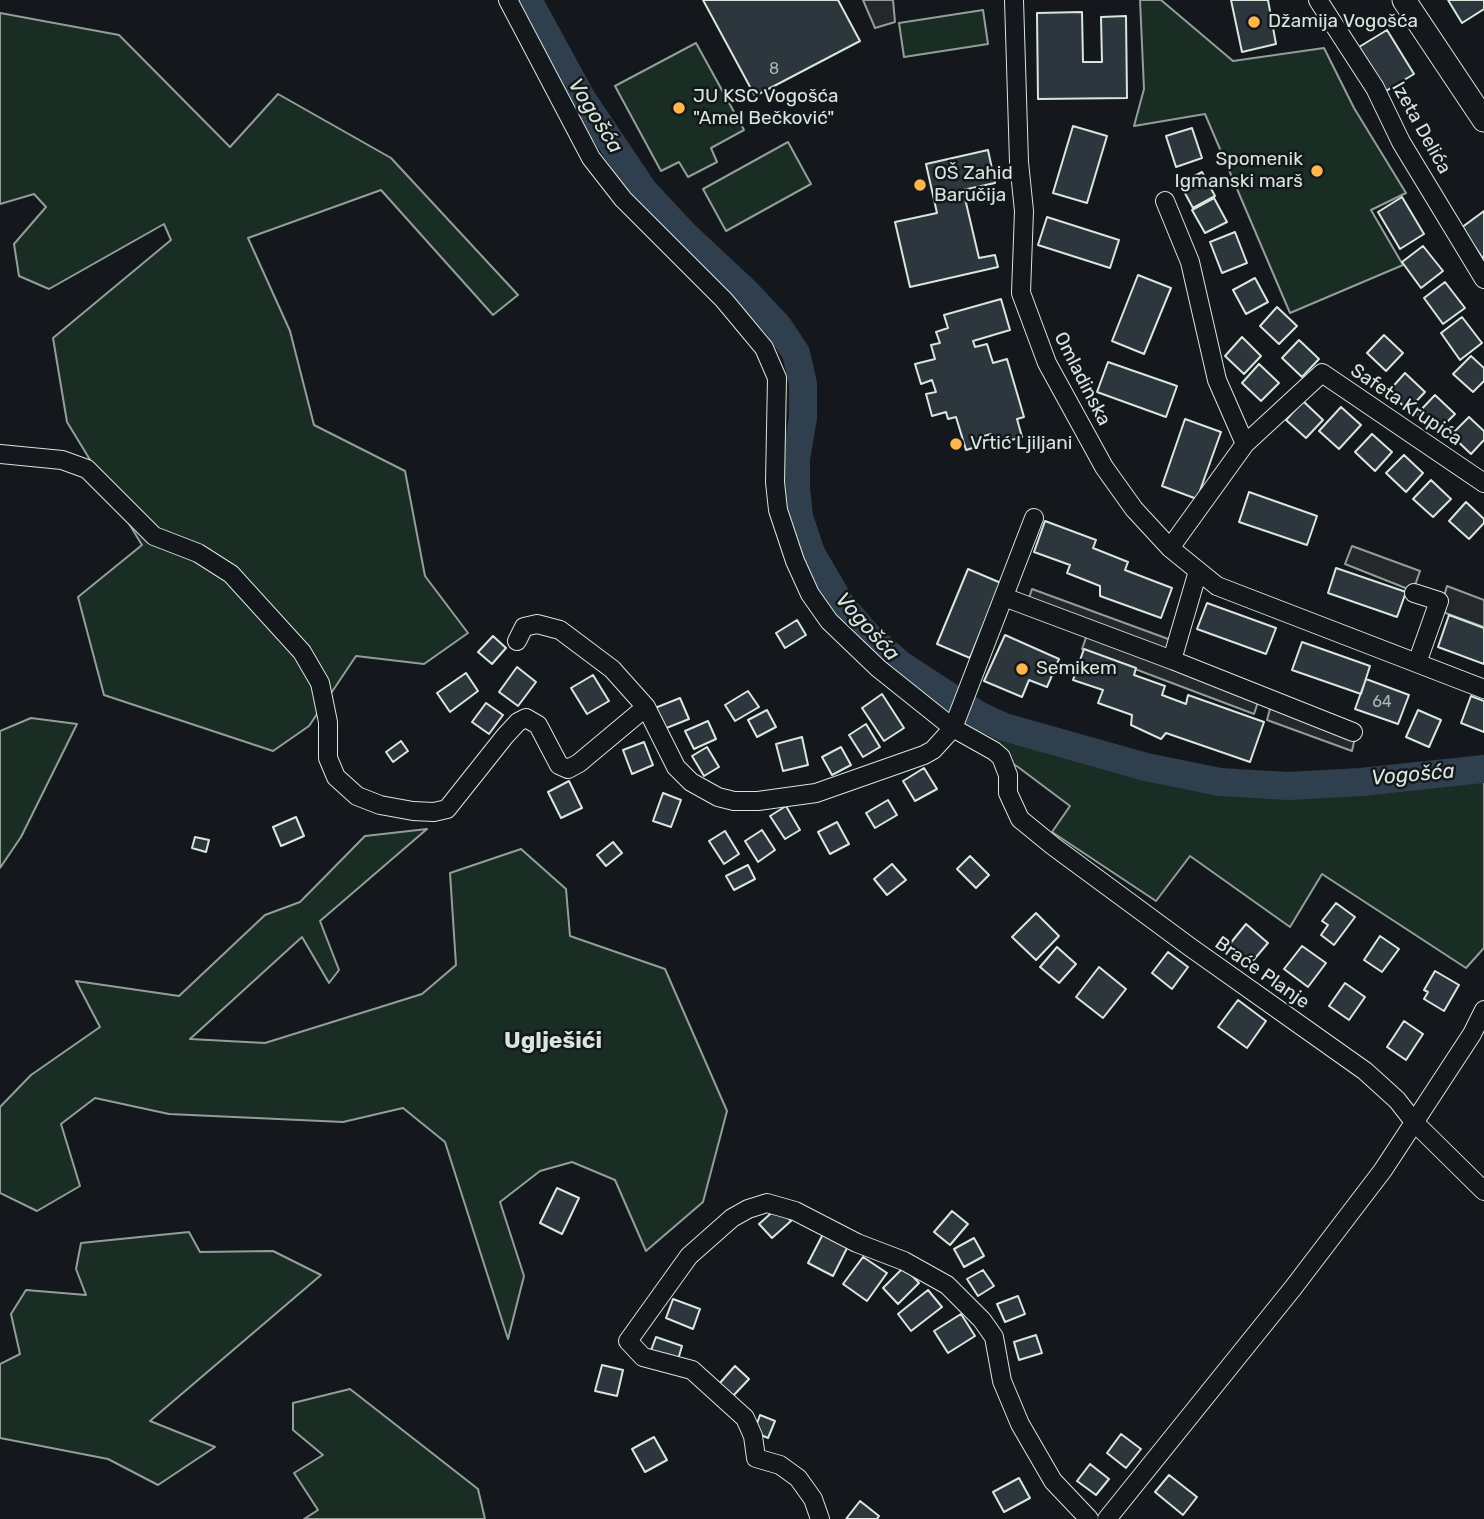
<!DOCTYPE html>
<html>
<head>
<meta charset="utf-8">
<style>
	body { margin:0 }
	canvas { display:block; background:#14181c }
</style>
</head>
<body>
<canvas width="1484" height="1519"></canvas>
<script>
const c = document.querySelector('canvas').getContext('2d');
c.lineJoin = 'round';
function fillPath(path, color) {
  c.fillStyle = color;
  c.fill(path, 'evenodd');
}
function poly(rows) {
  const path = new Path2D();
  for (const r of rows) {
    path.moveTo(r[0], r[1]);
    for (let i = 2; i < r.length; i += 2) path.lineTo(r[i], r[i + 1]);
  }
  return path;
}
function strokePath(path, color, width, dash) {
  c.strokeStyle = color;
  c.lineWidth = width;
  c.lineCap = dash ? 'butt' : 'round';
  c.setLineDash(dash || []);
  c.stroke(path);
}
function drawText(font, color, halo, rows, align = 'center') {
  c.font = font + ' Rubik,sans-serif';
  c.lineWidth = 5;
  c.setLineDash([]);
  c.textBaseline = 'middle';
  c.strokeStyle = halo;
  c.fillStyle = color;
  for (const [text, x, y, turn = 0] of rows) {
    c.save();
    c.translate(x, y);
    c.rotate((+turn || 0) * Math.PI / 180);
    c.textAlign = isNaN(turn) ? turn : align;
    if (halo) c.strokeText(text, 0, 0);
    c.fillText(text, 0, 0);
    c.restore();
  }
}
const green = poly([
	[1140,0,1161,0,1233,61,1324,48,1354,108,1406,193,1371,210,1403,265,1290,313,1205,114,1134,126,1144,89,1140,0],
	[983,10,988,44,904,57,899,23,983,10],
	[0,13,119,35,230,147,278,94,391,158,518,295,493,315,381,190,248,238,290,331,314,425,405,471,425,576,468,633,424,664,356,656,309,726,273,751,104,695,78,597,142,545,67,422,53,338,171,240,164,224,49,289,19,276,14,244,46,207,34,194,0,204,0,13],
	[696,43,744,130,711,148,717,162,688,177,679,162,661,171,615,86,696,43],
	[788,142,811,184,726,231,703,189,788,142],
	[827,583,842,606,868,636,901,665,978,715,1004,727,1146,767,1220,782,1288,786,1361,782,1484,769,1484,948,1466,968,1322,874,1290,927,1190,856,1156,901,1052,832,1070,806,1018,767,953,728,811,594,827,583],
	[31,718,77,724,21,837,0,868,0,731,31,718],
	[427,829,320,921,339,970,329,983,302,937,190,1039,265,1043,422,994,456,965,450,873,521,849,566,889,570,936,665,969,727,1111,703,1202,646,1251,615,1180,572,1162,540,1171,500,1202,524,1276,508,1339,445,1142,403,1108,343,1122,169,1114,95,1098,61,1124,80,1186,37,1211,0,1193,0,1107,31,1075,100,1027,76,981,179,996,265,915,300,902,365,836,427,829],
	[189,1232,200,1252,273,1251,321,1275,150,1421,215,1447,158,1485,108,1459,0,1438,0,1364,20,1354,11,1314,26,1290,86,1295,76,1269,81,1243,189,1232],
	[350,1389,478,1489,485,1519,304,1519,318,1510,294,1473,323,1455,293,1430,293,1403,350,1389]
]);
const parking = poly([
	[863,0,893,0,895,22,875,28,863,0],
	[1352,546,1420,571,1413,591,1345,564,1352,546],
	[1447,586,1484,600,1484,627,1440,611,1447,586],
	[1032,589,1171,640,1169,654,1028,601,1032,589],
	[1088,632,1259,699,1254,714,1082,649,1088,632],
	[1271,705,1355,737,1352,751,1267,720,1271,705]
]);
const river = poly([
	[528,0,582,99,644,191,684,234,747,293,778,326,796,353,803,384,803,418,796,459,796,488,799,517,811,553,842,606,868,636,901,665,978,715,1004,727,1146,767,1220,782,1288,786,1361,782,1484,769]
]);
const building = poly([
	[703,0,838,0,860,41,755,96,703,0],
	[1231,0,1268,0,1276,44,1242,52,1231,0],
	[1448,0,1484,0,1484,9,1462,23,1448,0],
	[1082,12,1083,62,1102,62,1101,17,1126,16,1127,98,1038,99,1037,13,1082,12],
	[1387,30,1414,74,1386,91,1359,47,1387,30],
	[1073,126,1107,136,1087,203,1053,193,1073,126],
	[1192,128,1202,158,1176,167,1166,136,1192,128],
	[988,150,995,183,963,190,979,258,995,255,998,267,910,287,895,222,937,213,926,164,988,150],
	[1202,172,1215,196,1193,208,1180,184,1202,172],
	[1402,197,1424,234,1400,249,1378,212,1402,197],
	[1214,198,1227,222,1205,233,1192,210,1214,198],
	[1484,211,1484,260,1461,228,1484,211],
	[1047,217,1119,240,1110,268,1038,245,1047,217],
	[1235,232,1247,263,1222,273,1210,242,1235,232],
	[1423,246,1443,271,1421,288,1402,262,1423,246],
	[1138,275,1171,288,1144,354,1112,341,1138,275],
	[1255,278,1268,302,1246,314,1233,290,1255,278],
	[1445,282,1465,308,1443,324,1424,298,1445,282],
	[1001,299,1010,330,973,341,975,347,987,344,993,363,1007,359,1024,417,1017,419,1022,437,994,445,991,434,984,436,986,444,966,450,956,417,948,419,946,412,932,416,926,394,936,392,932,380,921,384,915,364,935,359,931,345,940,343,936,332,948,328,944,315,1001,299],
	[1277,307,1297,326,1279,344,1260,326,1277,307],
	[1462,317,1482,343,1460,360,1441,333,1462,317],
	[1384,335,1403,353,1386,371,1367,353,1384,335],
	[1242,337,1261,356,1244,374,1225,356,1242,337],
	[1299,340,1319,359,1302,377,1282,358,1299,340],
	[1471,356,1484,368,1484,381,1473,392,1453,374,1471,356],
	[1108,362,1177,386,1166,417,1097,392,1108,362],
	[1259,364,1279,383,1261,401,1242,383,1259,364],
	[1405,373,1425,392,1408,410,1388,392,1405,373],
	[1435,395,1455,414,1437,432,1417,414,1435,395],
	[1303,401,1323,420,1306,438,1286,420,1303,401],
	[1341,407,1361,425,1339,449,1319,431,1341,407],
	[1469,417,1484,431,1484,440,1471,454,1451,435,1469,417],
	[1185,419,1221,432,1197,499,1162,486,1185,419],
	[1372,434,1392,452,1375,471,1355,452,1372,434],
	[1404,455,1423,473,1406,492,1386,473,1404,455],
	[1431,480,1451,499,1433,517,1413,499,1431,480],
	[1249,492,1317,516,1307,545,1239,522,1249,492],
	[1466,502,1484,519,1484,523,1469,539,1449,521,1466,502],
	[1045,521,1096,540,1093,548,1128,562,1125,570,1172,588,1161,618,1100,596,1100,586,1067,573,1070,565,1034,552,1045,521],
	[1336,568,1406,592,1397,617,1328,593,1336,568],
	[968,569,1001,583,970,658,937,644,968,569],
	[1207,603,1276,628,1266,654,1197,629,1207,603],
	[1449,615,1484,628,1484,664,1438,647,1449,615],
	[797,620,806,635,785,648,776,633,797,620],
	[1005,635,1059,659,1047,687,1029,680,1022,697,984,681,1005,635],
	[493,636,506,648,492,664,478,652,493,636],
	[1302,642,1370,666,1361,694,1292,670,1302,642],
	[1084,649,1136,668,1134,675,1165,686,1162,695,1186,704,1188,695,1264,722,1250,762,1166,733,1161,739,1131,725,1132,715,1098,703,1103,690,1073,680,1084,649],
	[517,667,536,682,518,706,499,692,517,667],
	[466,673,478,691,450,712,437,693,466,673],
	[593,675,609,701,587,714,571,688,593,675],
	[1366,679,1409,695,1398,724,1355,709,1366,679],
	[748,691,759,707,735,721,725,705,748,691],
	[882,694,904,728,884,741,862,708,882,694],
	[1471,696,1484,701,1484,732,1461,723,1471,696],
	[680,698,689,719,664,729,655,708,680,698],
	[486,703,503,715,489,734,472,722,486,703],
	[767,710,776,727,757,737,748,720,767,710],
	[1418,710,1441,720,1429,747,1406,737,1418,710],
	[708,721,716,739,694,749,685,731,708,721],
	[866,724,880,747,863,757,849,735,866,724],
	[802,737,808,765,783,771,776,744,802,737],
	[401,741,408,751,393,762,386,752,401,741],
	[644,742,653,765,632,774,623,750,644,742],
	[707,747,719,767,704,776,692,756,707,747],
	[841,747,851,765,832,775,822,757,841,747],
	[924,768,937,789,915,801,903,781,924,768],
	[569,781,582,808,561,818,548,792,569,781],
	[663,793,681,800,671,827,653,821,663,793],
	[888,800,897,815,875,828,866,813,888,800],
	[786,806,800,830,785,839,770,816,786,806],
	[296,817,304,836,281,846,273,827,296,817],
	[837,822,849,844,830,854,818,832,837,822],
	[762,830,775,850,758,862,745,841,762,830],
	[725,831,739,854,724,864,709,841,725,831],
	[195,837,209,840,206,852,192,848,195,837],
	[613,842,622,853,606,866,597,855,613,842],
	[970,856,989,875,976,888,957,869,970,856],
	[892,864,906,880,887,895,874,879,892,864],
	[748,865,755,879,734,890,726,876,748,865],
	[1336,903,1355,917,1334,945,1321,935,1328,925,1322,921,1336,903],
	[1036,913,1059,936,1036,960,1012,937,1036,913],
	[1246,924,1268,943,1251,963,1229,945,1246,924],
	[1380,936,1399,949,1382,972,1364,960,1380,936],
	[1302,946,1326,963,1308,987,1284,969,1302,946],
	[1057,947,1076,964,1059,983,1040,967,1057,947],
	[1168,952,1188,967,1172,989,1152,973,1168,952],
	[1099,967,1126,989,1103,1018,1076,997,1099,967],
	[1435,971,1459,985,1444,1011,1424,999,1428,992,1424,990,1435,971],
	[1345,983,1365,997,1349,1020,1329,1006,1345,983],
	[1238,1000,1266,1021,1247,1048,1218,1027,1238,1000],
	[1404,1021,1423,1034,1406,1060,1387,1047,1404,1021],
	[557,1188,579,1198,562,1234,540,1223,557,1188],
	[778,1207,791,1221,772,1238,759,1224,778,1207],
	[952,1211,968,1224,950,1245,934,1232,952,1211],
	[823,1234,848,1246,833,1276,808,1263,823,1234],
	[974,1238,984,1256,964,1267,954,1249,974,1238],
	[863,1257,887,1273,867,1301,843,1284,863,1257],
	[904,1267,919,1283,898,1304,883,1288,904,1267],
	[983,1270,994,1286,978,1296,967,1279,983,1270],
	[928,1290,942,1307,911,1331,898,1314,928,1290],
	[1018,1296,1025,1314,1005,1322,997,1304,1018,1296],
	[673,1299,700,1309,693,1329,666,1318,673,1299],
	[961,1314,975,1336,948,1353,934,1331,961,1314],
	[1036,1335,1042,1353,1019,1360,1014,1342,1036,1335],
	[656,1337,682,1346,677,1363,650,1353,656,1337],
	[602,1365,623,1370,617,1396,595,1391,602,1365],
	[735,1366,749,1379,733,1396,719,1384,735,1366],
	[760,1415,775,1421,768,1438,754,1432,760,1415],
	[1121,1434,1141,1449,1126,1468,1107,1453,1121,1434],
	[654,1437,667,1460,645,1472,632,1449,654,1437],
	[1090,1464,1109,1479,1096,1495,1077,1481,1090,1464],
	[1169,1475,1197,1497,1183,1515,1155,1492,1169,1475],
	[1019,1478,1030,1498,1004,1512,993,1492,1019,1478],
	[860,1501,879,1516,877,1519,846,1519,860,1501]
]);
const minor = poly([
	[508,0,591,158,623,199,724,300,764,348,777,378,775,482,778,510,795,561,810,594,829,621,878,668,953,728,994,751,1001,757,1008,775,1008,793,1020,819,1053,846,1190,947,1365,1071,1397,1100,1415,1123,1484,1191],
	[1014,0,1019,162,1024,211,1021,293,1047,363,1104,467,1134,509,1170,548,1217,586,1484,689],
	[1318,0,1375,88,1401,142,1484,279],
	[1165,201,1190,262,1217,380,1245,444],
	[0,454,62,460,87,469,154,536,198,553,231,574,302,652,320,683,328,722,328,758,336,777,357,796,380,805,413,811,434,812,447,809,505,736,518,722,526,718,538,725,559,765,568,769,579,763,646,707],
	[1170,548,1245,444,1322,373,1484,483],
	[1414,593,1439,601,1417,663],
	[1004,597,1172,660,1198,571],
	[517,641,524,627,537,624,560,630,612,669,646,707,676,767,691,782,718,797,734,801,758,801,816,793,924,755,933,750,953,728,1034,518],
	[1172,660,1353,732],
	[820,1519,813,1499,798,1478,780,1465,756,1458,753,1436,745,1418,692,1370,643,1357,628,1341,689,1256,732,1218,748,1209,767,1203,795,1211,857,1243,904,1261,947,1285,982,1320,994,1337,1002,1381,1020,1424,1053,1481,1089,1519],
	[1107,1519,1293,1288,1383,1170,1472,1034,1484,1010]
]);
const major = poly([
	[1404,0,1484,120]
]);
const markers = [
	[1254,22,7,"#ffb74d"],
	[679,108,7,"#ffb74d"],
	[1317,171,7,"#ffb74d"],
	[920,185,7,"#ffb74d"],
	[956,444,7,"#ffb74d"],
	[1022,669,7,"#ffb74d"]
];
const numberNames = [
	["8",774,69],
	["64",1382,702]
];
const poiNames = [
	["Džamija Vogošća",1268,22],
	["JU KSC Vogošća",693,97],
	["\"Amel Bečković\"",693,119],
	["Spomenik",1303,160,"right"],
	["Igmanski marš",1303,182,"right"],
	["OŠ Zahid",934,174],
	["Baručija",934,196],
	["Vrtić Ljiljani",970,444],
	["Semikem",1036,669]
];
const streetNames = [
	["Izeta Delića",1421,128,61],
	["Omladinska",1082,379,63],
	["Safeta Krupića",1406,405,34],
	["Braće Planje",1262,973,35]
];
const waterNames = [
	["Vogošća",595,116,58],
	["Vogošća",867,627,48],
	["Vogošća",1413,775,-5]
];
const quarterNames = [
	["Uglješići",553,1041]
];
fillPath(green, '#1a2d24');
strokePath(green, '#939e99', 2);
fillPath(parking, '#24282b');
strokePath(parking, '#939e99', 2);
strokePath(river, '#2f3f4d', 28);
fillPath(building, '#2c363c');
strokePath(building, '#d8e6dc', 2);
strokePath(minor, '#d8e6dc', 20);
strokePath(major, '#d8e6dc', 25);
strokePath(minor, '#14181c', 18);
strokePath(major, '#14181c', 23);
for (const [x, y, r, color] of markers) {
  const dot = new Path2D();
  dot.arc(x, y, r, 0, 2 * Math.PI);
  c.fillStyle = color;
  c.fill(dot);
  strokePath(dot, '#14181c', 2.5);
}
drawText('16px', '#adbab4', null, numberNames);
drawText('19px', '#d8e6dc', '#14181c', poiNames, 'left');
drawText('19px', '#d8e6dc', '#14181c', streetNames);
drawText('italic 21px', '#d8e6dc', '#14181c', waterNames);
drawText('bold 23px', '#d8e6dc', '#14181c', quarterNames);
</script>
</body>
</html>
